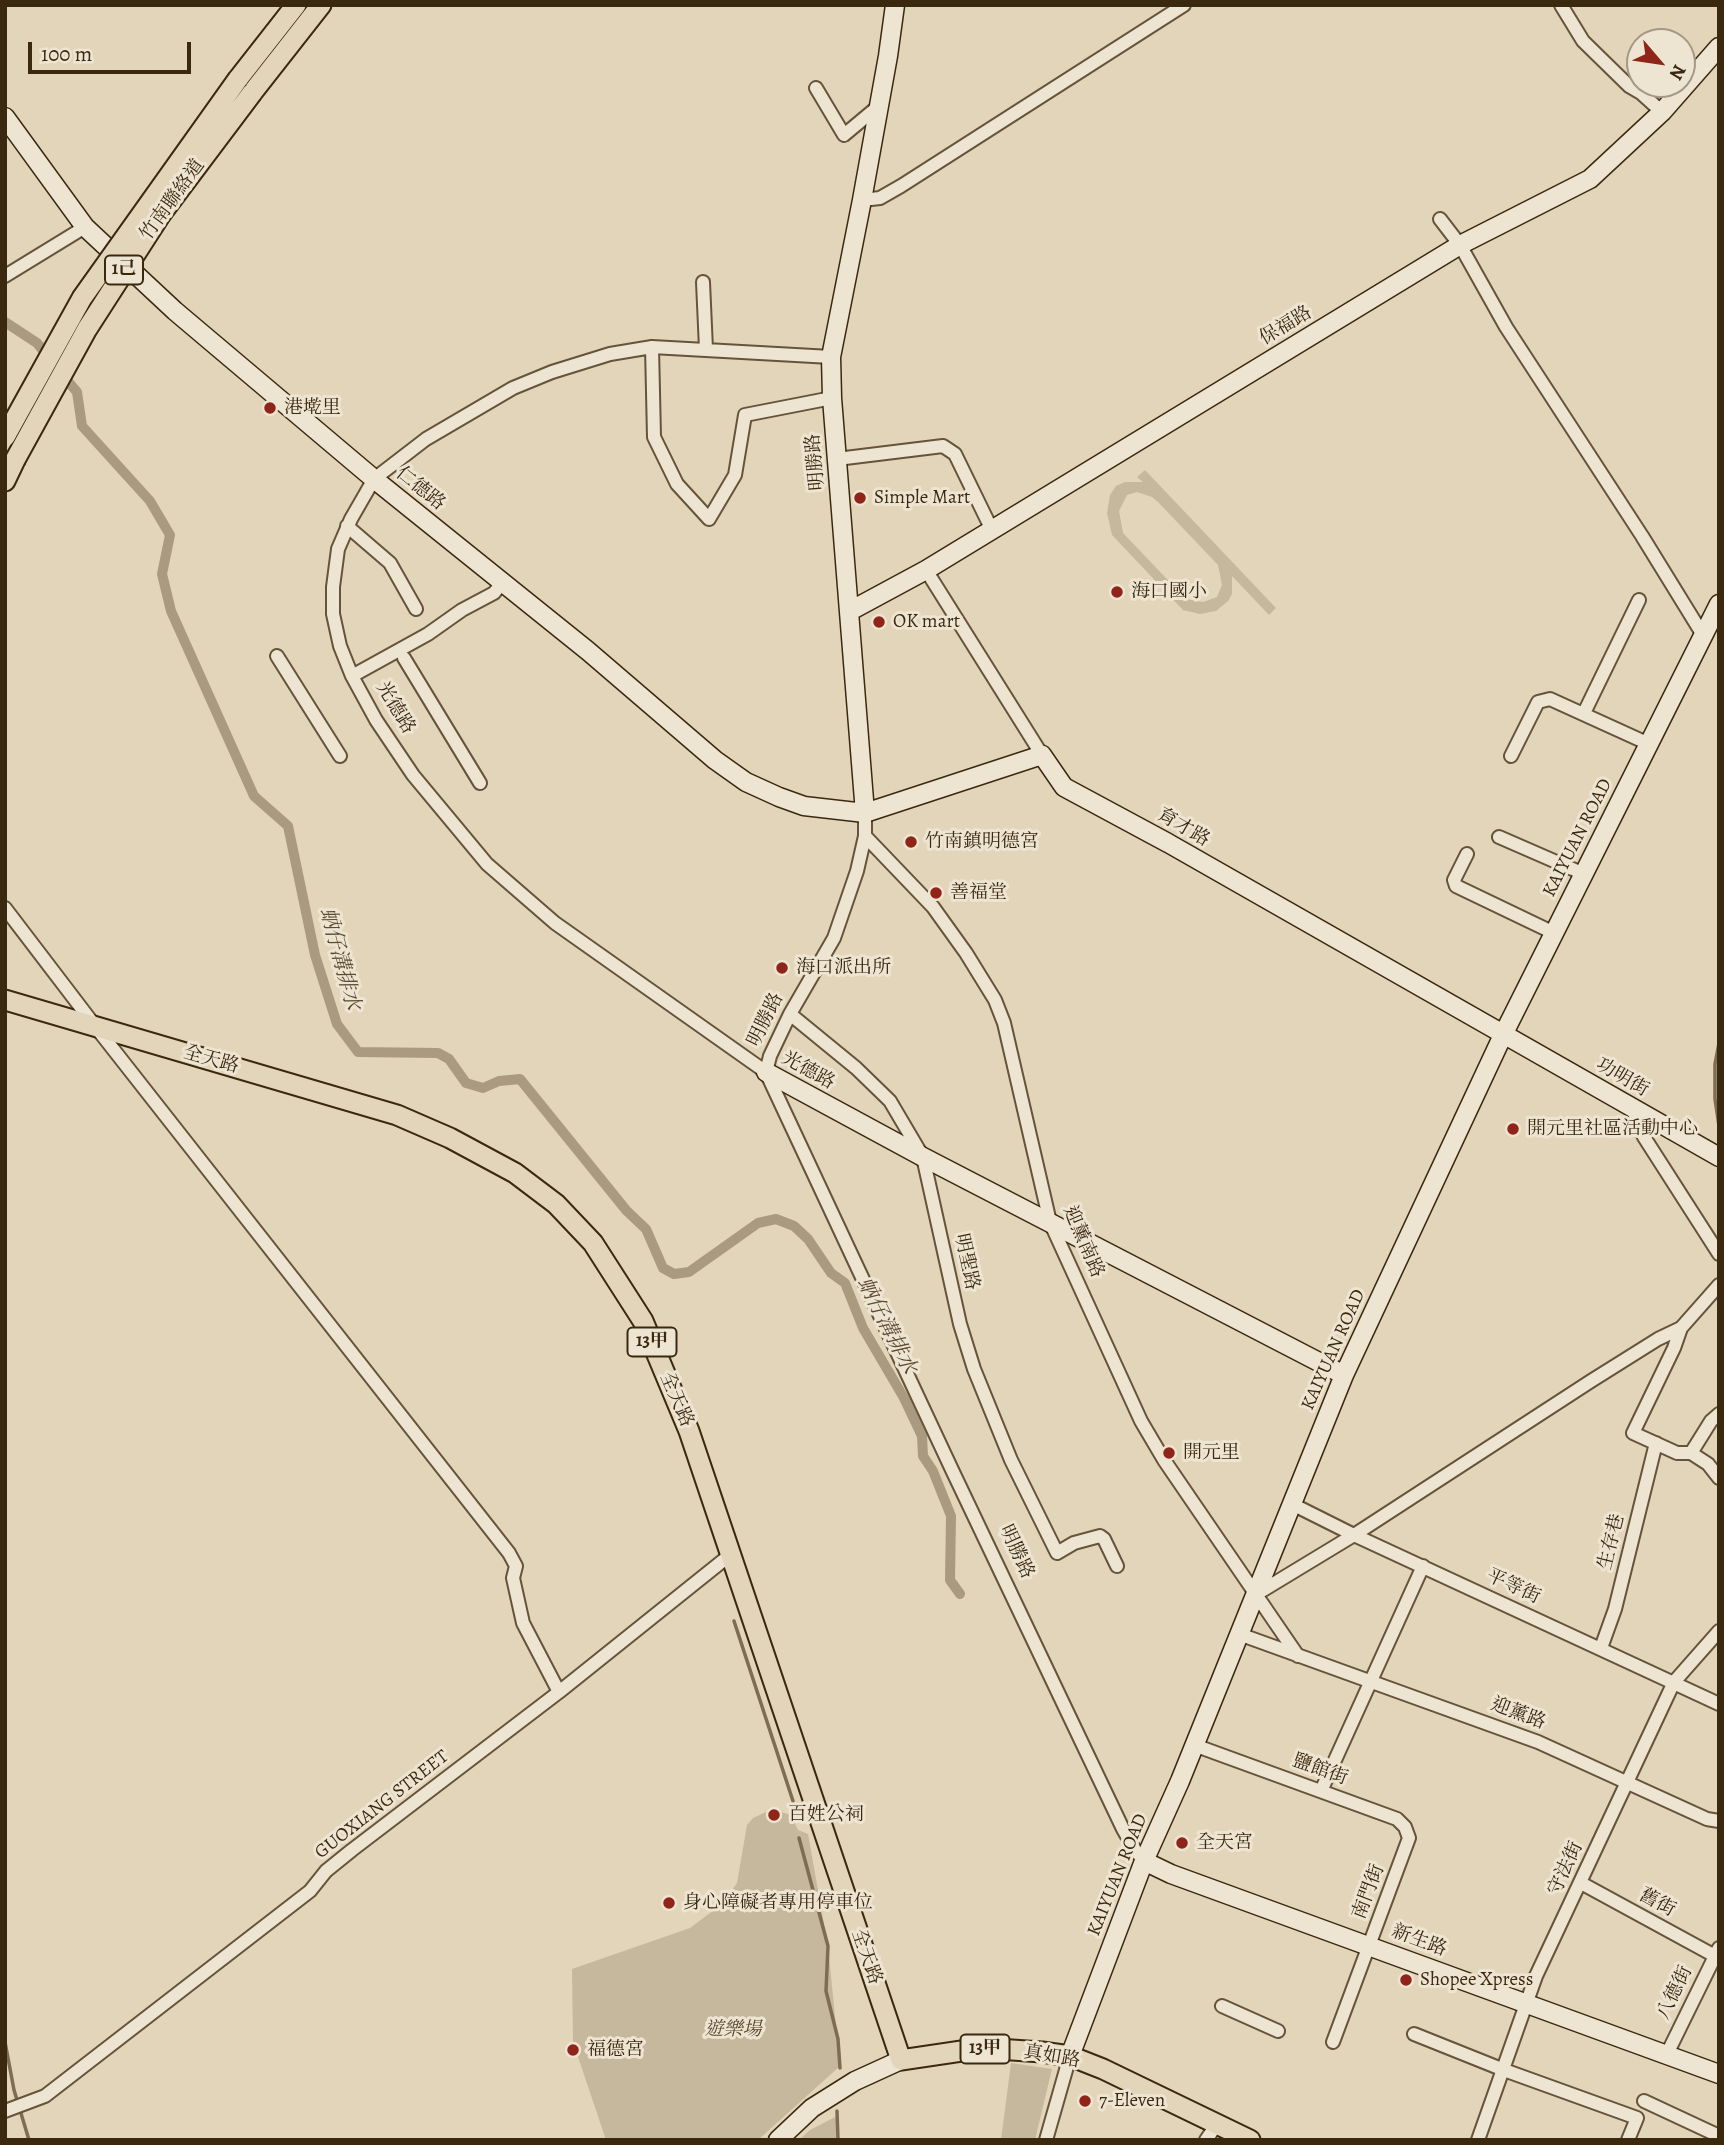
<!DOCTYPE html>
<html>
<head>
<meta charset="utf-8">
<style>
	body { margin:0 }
	#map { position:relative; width:1724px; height:2145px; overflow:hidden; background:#e3d5ba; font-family:Alegreya,serif }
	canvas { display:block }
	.frame { position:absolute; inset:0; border:7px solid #3b290f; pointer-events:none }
	.north { position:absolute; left:1626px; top:28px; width:70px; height:70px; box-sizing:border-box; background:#ede4d2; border:2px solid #a69984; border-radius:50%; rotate:119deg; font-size:19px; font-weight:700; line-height:28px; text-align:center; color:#3b290f }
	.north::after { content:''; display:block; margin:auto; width:24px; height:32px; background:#8f2418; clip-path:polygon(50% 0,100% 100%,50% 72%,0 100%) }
	.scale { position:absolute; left:28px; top:42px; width:163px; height:32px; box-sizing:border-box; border:4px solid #3b290f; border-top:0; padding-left:9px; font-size:21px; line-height:24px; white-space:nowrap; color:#3b290f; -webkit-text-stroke:5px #ede4d2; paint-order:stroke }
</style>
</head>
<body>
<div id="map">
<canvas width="1724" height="2145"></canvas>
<div class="frame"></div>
<div class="north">N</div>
<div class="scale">100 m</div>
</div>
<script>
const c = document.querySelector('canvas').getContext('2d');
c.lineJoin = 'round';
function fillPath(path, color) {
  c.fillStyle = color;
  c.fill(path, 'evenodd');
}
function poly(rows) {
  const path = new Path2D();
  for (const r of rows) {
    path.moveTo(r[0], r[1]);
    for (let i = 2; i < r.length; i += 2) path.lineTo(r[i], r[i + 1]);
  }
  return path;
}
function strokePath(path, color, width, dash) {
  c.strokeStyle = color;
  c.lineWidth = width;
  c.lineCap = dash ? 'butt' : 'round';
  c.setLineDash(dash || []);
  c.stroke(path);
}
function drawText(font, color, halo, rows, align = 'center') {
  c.font = font + ' Alegreya,"Noto Serif TC",serif';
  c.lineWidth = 6;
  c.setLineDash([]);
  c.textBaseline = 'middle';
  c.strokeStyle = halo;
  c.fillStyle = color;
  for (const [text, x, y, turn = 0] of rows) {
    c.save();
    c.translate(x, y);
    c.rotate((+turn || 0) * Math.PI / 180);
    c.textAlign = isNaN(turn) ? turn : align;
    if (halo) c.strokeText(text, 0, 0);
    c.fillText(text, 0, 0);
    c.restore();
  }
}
const green = poly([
	[1145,470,1276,608,1269,615,1232,576,1232,594,1228,601,1216,611,1200,614,1183,610,1112,535,1107,513,1110,495,1116,486,1125,482,1143,482,1137,477],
	[1137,492,1152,497,1158,502,1218,565,1222,585,1217,597,1203,602,1186,599,1123,533,1119,511,1127,495],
	[766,1812,781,1812,791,1815,798,1830,808,1834,828,1946,840,2066,758,2140,606,2140,573,2042,572,1969,690,1928,722,1904,737,1883,747,1825,753,1818],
	[1011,2063,1052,2069,1035,2140,1001,2140],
	[837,2116,837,2140,799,2140,810,2130]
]);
const stream = poly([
	[1719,1043,1715,1064,1715,1099,1719,1126],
	[734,1621,793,1801],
	[799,1838,828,1946,826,1991,838,2039,840,2068],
	[5,2042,14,2090,29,2140],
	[837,2111,838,2140]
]);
const canal = poly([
	[5,322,37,343,50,359],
	[60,372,77,392,82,426,150,501,170,535,162,574,171,611,254,796,288,826,315,955,337,1024,358,1052,438,1053,449,1059,466,1083,483,1088,499,1081,520,1079,626,1210,646,1229,663,1268,674,1274,689,1272,758,1223,776,1219,794,1226,808,1239,831,1273,845,1283,863,1328,904,1398,922,1436,923,1456,933,1471,951,1516,950,1580,960,1594]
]);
const street = poly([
	[1561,5,1583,41,1629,86,1641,93,1662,112],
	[816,88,844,135,880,105],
	[862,200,880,198,901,186,1184,5],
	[1440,219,1460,245,1506,327,1642,536,1703,635],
	[5,276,85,227],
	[703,282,706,349],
	[652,347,654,437,677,484,709,519,735,475,745,415,832,398],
	[837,459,943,446,955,454,992,530],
	[347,526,390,563,416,609],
	[926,570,1042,755],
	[277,656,340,756],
	[404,658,480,783],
	[352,676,428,634,462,610,494,593,502,583],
	[1584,713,1639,600],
	[1511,756,1538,702,1550,699,1649,744],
	[865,813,865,836,857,871,834,938,790,1014,770,1056,766,1072,953,1472,1123,1829,1135,1850,1144,1861],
	[865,836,933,907,966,953,995,1000,1004,1023,1050,1222,1141,1421,1164,1460,1298,1656],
	[1499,837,1584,874],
	[1467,854,1454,880,1456,886,1554,933],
	[5,908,95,1026,509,1553,516,1566,513,1578,523,1623,559,1692],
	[790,1014,856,1068,890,1101,923,1157,960,1324,974,1369,1011,1460,1057,1553,1074,1543,1100,1536,1104,1539,1117,1566],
	[766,1072,555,923,487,864,413,775,376,720,352,676,340,646,333,614,333,587,338,549,351,519,374,479,426,439,513,388,552,372,610,354,652,347,831,357],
	[1632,1108,1644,1137,1719,1254],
	[1681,1328,1674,1348,1633,1433,1677,1453,1691,1453,1708,1464,1719,1478],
	[1691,1453,1711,1421,1719,1414],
	[1292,1504,1354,1535,1719,1704],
	[1255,1595,1354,1535,1591,1381,1658,1339,1681,1328,1719,1285],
	[1239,1634,1538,1742,1707,1819,1719,1821],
	[1601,1648,1615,1609,1656,1443],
	[1194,1745,1397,1819,1405,1827,1409,1838,1333,2042],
	[1321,1791,1423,1566],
	[1581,1883,1715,1956],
	[1222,2006,1278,2031],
	[1414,2034,1504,2070,1637,2118,1628,2140],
	[1667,2054,1719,1948],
	[1644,2101,1719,2136],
	[5,2111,45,2096,310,1891,326,1871,352,1850,559,1692,730,1555],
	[1046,2140,1070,2056],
	[1206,2140,1217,2124],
	[1478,2140,1536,1976,1674,1682,1719,1631]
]);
const secondary = poly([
	[5,117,85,227,175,311,374,479,588,651,715,760,746,782,779,797,804,806,865,813,1042,755,1064,787,1168,843,1719,1157],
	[850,611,926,570,1460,245,1590,179,1662,112,1719,47],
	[865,813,832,398,831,357,862,200,888,56,895,5],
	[766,1072,923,1157,1344,1375],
	[1144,1861,1171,1874,1719,2074],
	[1070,2056,1144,1861,1180,1781,1344,1375,1503,1035,1719,604],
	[778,2140,812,2108,855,2081,901,2060]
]);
const primary = poly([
	[238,79,296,5],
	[252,93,321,5],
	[5,481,15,460],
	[5,1000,397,1115,450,1138,515,1173,556,1204,593,1243,643,1321,689,1431,901,2060,982,2048,1042,2052,1070,2056,1103,2069,1250,2140]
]);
const primaryBridge = poly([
	[5,437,82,298,238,79],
	[15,460,87,329,161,214,252,93]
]);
const markers = [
	[270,408,7,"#8f2418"],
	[860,498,7,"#8f2418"],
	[1117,592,7,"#8f2418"],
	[879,622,7,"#8f2418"],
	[911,842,7,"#8f2418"],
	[936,893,7,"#8f2418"],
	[782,968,7,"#8f2418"],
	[1513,1129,7,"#8f2418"],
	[1169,1453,7,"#8f2418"],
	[774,1815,7,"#8f2418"],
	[1182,1843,7,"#8f2418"],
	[669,1903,7,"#8f2418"],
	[1406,1980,7,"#8f2418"],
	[573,2050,7,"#8f2418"],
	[1085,2101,7,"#8f2418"]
];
const shields = [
	[124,270,38],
	[652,1342,49],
	[985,2049,49]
];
const shieldNames = [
	["1己",124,270],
	["13甲",652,1342],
	["13甲",985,2049]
];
const streetNames = [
	["竹南聯絡道",173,200,-54],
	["保福路",1286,326,-31],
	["明勝路",816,462,-95],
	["仁德路",420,489,39],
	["光德路",395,708,59],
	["育才路",1183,828,30],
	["KAIYUAN ROAD",1578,838,-63],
	["明勝路",766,1020,-64],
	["全天路",211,1060,16],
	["光德路",808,1071,29],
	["功明街",1622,1078,30],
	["迎薰南路",1083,1242,67],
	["明聖路",966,1262,78],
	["KAIYUAN ROAD",1334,1350,-66],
	["全天路",676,1400,67],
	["生存巷",1612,1542,-76],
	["明勝路",1016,1552,65],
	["平等街",1513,1587,25],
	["迎薰路",1518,1714,21],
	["鹽館街",1320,1770,20],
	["GUOXIANG STREET",382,1805,-38],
	["守法街",1566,1869,-65],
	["KAIYUAN ROAD",1118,1875,-68],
	["南門街",1369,1892,-69],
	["舊街",1657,1903,29],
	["新生路",1419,1941,21],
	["全天路",866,1957,71],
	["八德街",1675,1993,-64],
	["真如路",1052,2057,10]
];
const poiNames = [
	["港墘里",284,408],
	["Simple Mart",874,498],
	["海口國小",1131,592],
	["OK mart",893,622],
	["竹南鎮明德宮",925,842],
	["善福堂",950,893],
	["海口派出所",796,968],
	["開元里社區活動中心",1527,1129],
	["開元里",1183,1453],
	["百姓公祠",788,1815],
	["全天宮",1196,1843],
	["身心障礙者專用停車位",683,1903],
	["Shopee Xpress",1420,1980],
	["福德宮",587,2050],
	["7-Eleven",1099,2101]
];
const parkNames = [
	["遊樂場",733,2030]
];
const waterNames = [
	["蚋仔溝排水",339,959,75],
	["蚋仔溝排水",886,1326,63]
];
fillPath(green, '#c6b89d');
strokePath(stream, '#7e6d53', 3.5);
strokePath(canal, '#aa9b80', 10);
strokePath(street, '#65543a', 16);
strokePath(secondary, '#3b290f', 21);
strokePath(primary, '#3b290f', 23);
strokePath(street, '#ede4d2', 12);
strokePath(secondary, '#ede4d2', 18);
strokePath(primary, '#e3d5ba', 19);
strokePath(primaryBridge, '#3b290f', 23, []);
strokePath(primaryBridge, '#e3d5ba', 19);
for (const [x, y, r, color] of markers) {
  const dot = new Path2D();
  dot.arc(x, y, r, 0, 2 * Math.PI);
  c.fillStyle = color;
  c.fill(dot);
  strokePath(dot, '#ede4d2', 2.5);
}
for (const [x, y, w] of shields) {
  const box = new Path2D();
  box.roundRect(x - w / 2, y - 14.5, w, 29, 5);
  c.fillStyle = '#ede4d2';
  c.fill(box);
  strokePath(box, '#3b290f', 2);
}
drawText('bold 18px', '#3b290f', null, shieldNames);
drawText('19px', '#3b290f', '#ede4d2', streetNames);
drawText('19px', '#3b290f', '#ede4d2', poiNames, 'left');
drawText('italic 19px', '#57462b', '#ede4d2', parkNames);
drawText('italic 21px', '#5c4b31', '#ede4d2', waterNames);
</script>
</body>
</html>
